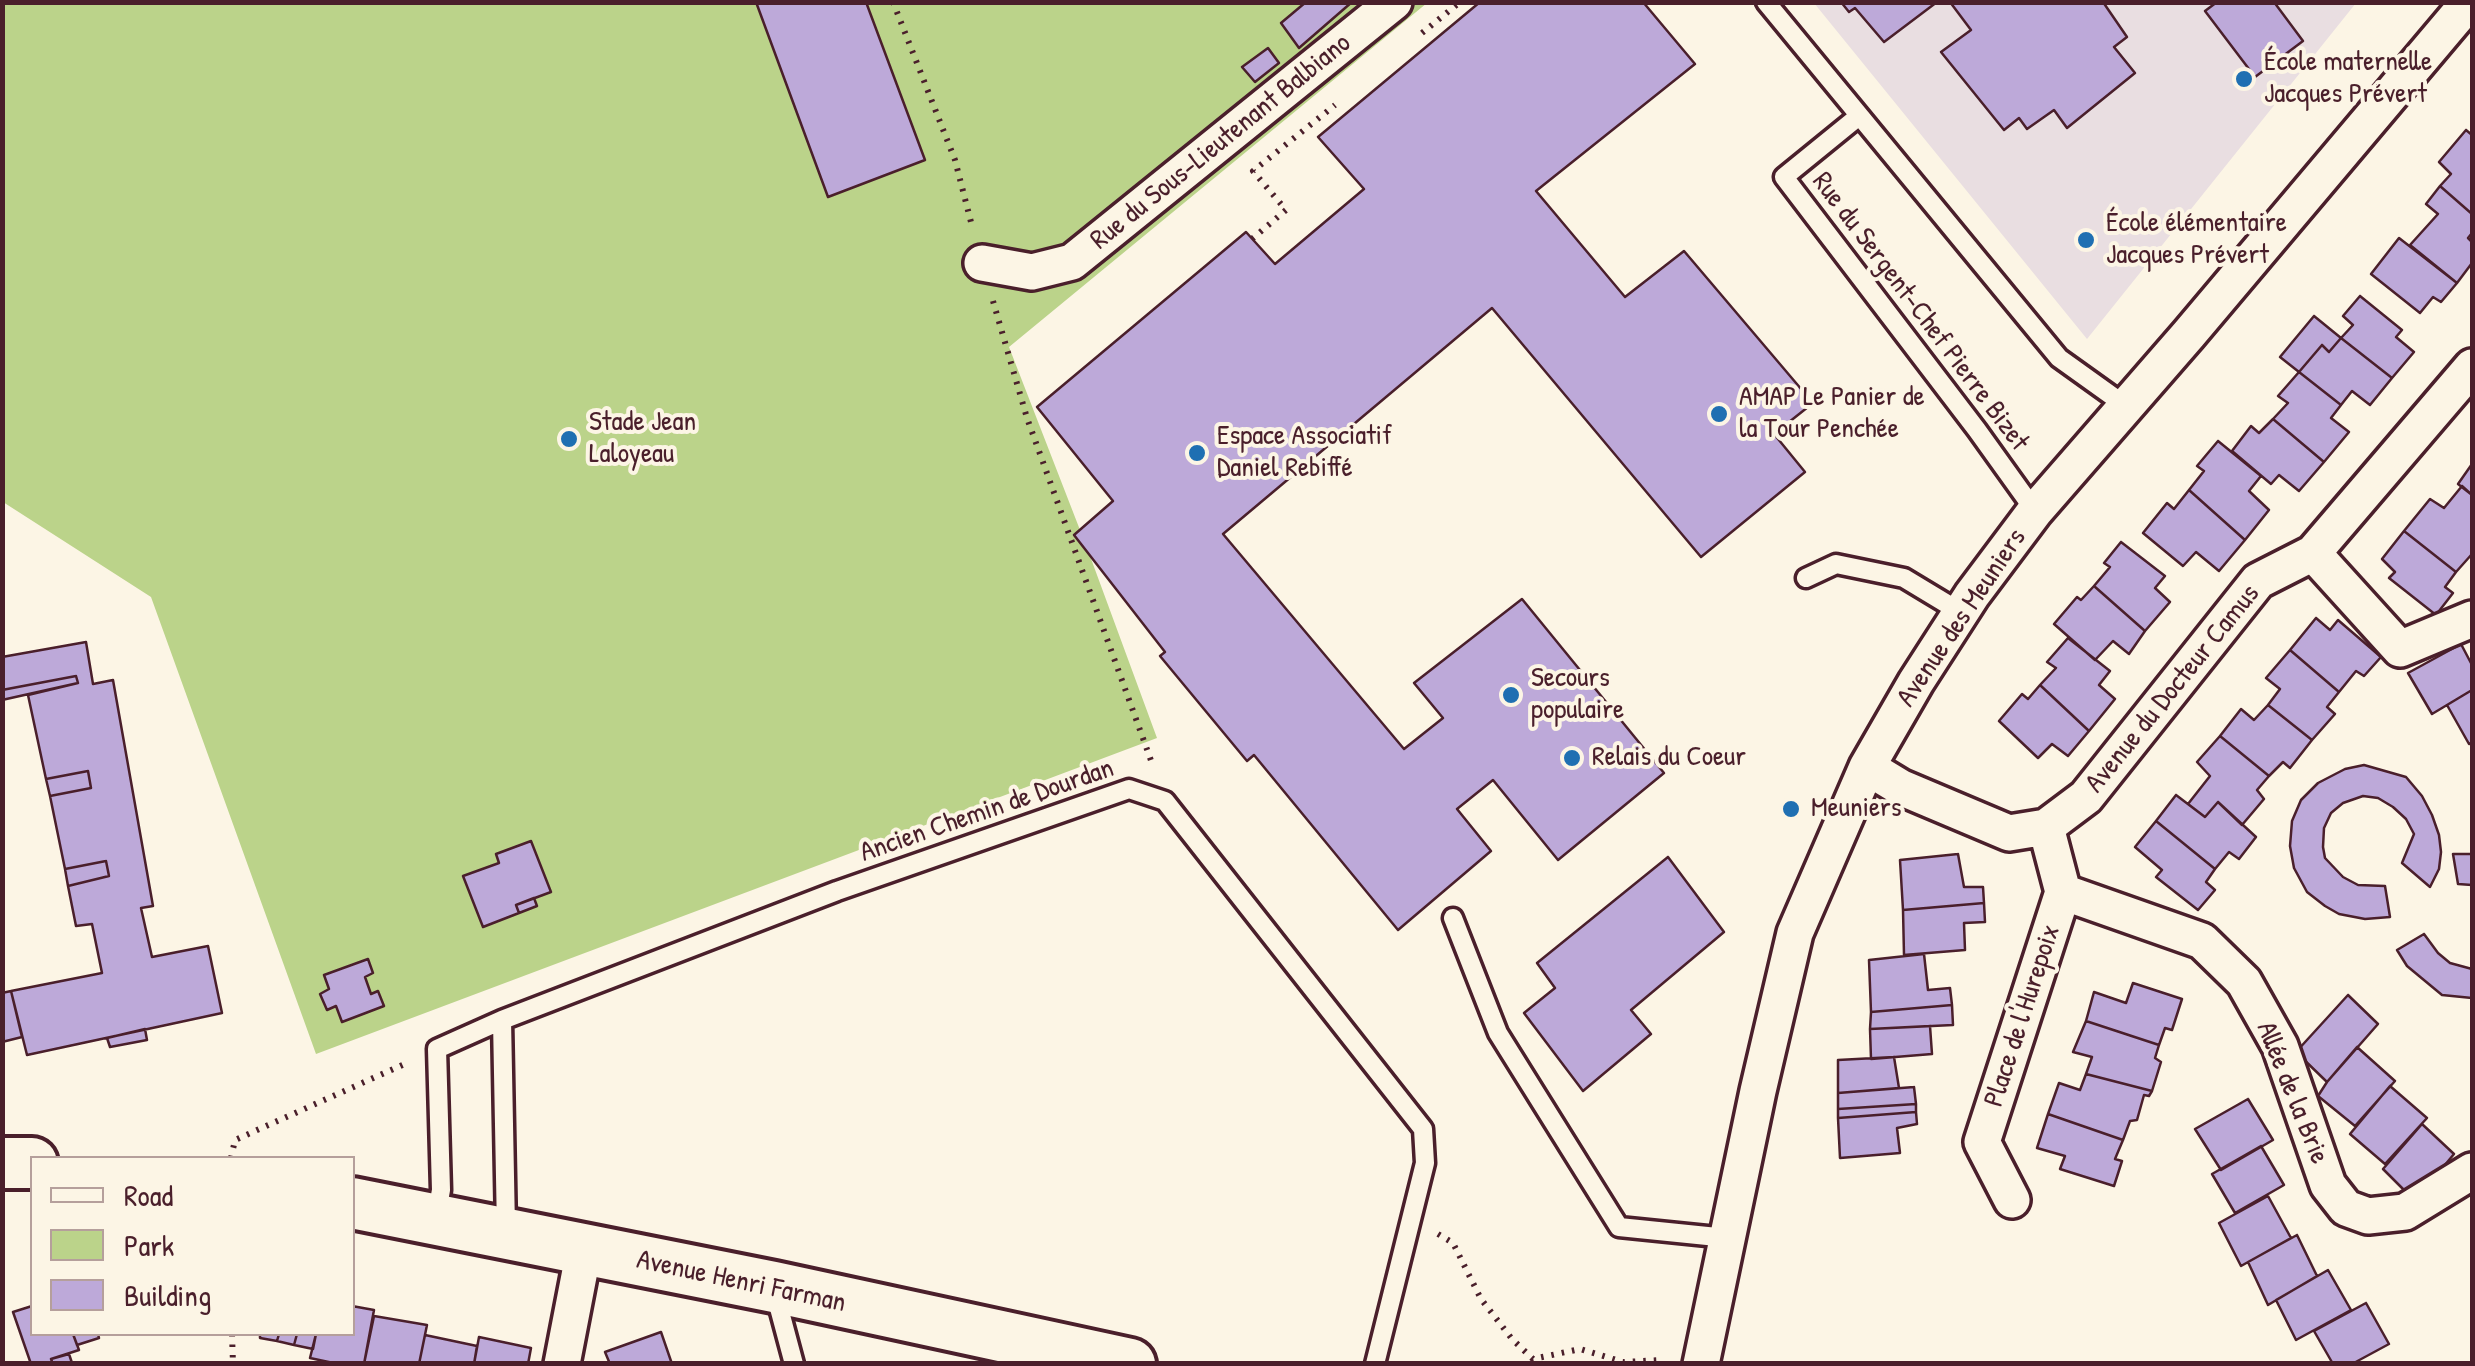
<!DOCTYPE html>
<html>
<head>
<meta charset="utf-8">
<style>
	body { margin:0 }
	#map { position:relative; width:2475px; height:1366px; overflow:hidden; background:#fcf5e5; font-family:"Patrick Hand",sans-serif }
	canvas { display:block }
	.frame { position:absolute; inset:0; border:5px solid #4a1f2b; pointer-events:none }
	.legend { position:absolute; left:30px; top:1156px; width:325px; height:180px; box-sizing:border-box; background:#fcf5e5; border:2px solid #b59f9b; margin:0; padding:12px 18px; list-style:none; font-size:30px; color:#4a1f2b }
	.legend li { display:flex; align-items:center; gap:20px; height:50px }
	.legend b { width:50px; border:2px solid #b59f9b }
</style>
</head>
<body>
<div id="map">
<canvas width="2475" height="1366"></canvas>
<div class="frame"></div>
<ul class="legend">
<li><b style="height:12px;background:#fcf5e5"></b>Road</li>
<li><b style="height:28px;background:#bbd38a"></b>Park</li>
<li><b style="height:28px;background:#bda9d9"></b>Building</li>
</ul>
</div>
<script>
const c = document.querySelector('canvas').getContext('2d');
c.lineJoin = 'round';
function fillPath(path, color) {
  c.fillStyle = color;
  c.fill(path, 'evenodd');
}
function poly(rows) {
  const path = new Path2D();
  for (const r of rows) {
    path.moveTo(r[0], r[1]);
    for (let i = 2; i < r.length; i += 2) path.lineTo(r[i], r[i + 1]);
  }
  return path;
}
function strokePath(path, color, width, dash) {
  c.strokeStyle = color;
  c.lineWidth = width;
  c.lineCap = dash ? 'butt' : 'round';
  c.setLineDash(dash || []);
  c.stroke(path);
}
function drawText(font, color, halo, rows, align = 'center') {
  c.font = font + ' "Patrick Hand",sans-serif';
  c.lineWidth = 8;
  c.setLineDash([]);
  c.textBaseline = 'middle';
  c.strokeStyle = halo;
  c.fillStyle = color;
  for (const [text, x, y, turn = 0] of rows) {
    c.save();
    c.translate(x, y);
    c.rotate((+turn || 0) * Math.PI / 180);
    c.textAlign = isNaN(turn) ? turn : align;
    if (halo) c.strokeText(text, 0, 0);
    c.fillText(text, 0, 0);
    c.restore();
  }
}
const built = poly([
	[1814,3,2356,3,2087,339]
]);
const green = poly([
	[2,3,1427,3,1009,347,1080,530,1074,535,1090,556,1157,738,316,1054,151,597,3,502]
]);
const building = poly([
	[756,2,866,2,925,160,828,197,756,2],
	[1306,2,1352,2,1299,48,1281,23,1306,2],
	[1480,2,1643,2,1695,64,1536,191,1625,297,1684,251,1813,403,1774,434,1805,472,1701,557,1492,308,1223,534,1404,749,1443,718,1414,683,1522,599,1664,773,1558,860,1493,780,1457,809,1491,851,1398,930,1254,755,1247,761,1160,656,1165,652,1074,535,1113,501,1037,407,1246,232,1275,264,1364,189,1318,137,1480,2],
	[1841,2,1937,2,1884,42,1855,8,1849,12,1841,2],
	[1950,2,2103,2,2127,37,2114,47,2135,73,2067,128,2054,110,2027,129,2019,118,2004,130,1941,52,1971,30,1950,2],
	[2217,2,2274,2,2303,41,2255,77,2205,11,2217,2],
	[1268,48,1279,63,1255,82,1242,67,1268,48],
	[2466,130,2472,135,2472,214,2440,186,2451,174,2439,162,2466,130],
	[2440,186,2472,214,2472,233,2468,238,2472,242,2472,263,2457,283,2410,245,2438,214,2426,204,2440,186],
	[2399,238,2457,283,2441,302,2433,297,2420,313,2371,274,2399,238],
	[2360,296,2402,330,2396,337,2414,352,2392,378,2341,338,2353,325,2343,316,2360,296],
	[2314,316,2341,338,2329,352,2322,345,2299,372,2280,357,2314,316],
	[2341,338,2392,378,2370,405,2352,391,2341,405,2299,372,2322,345,2329,352,2341,338],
	[2299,372,2341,405,2331,418,2349,432,2324,462,2273,419,2288,403,2278,396,2299,372],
	[2273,419,2324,462,2299,491,2279,475,2271,484,2232,451,2251,426,2259,433,2273,419],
	[2218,441,2261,476,2249,491,2269,510,2245,540,2189,490,2204,471,2197,466,2218,441],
	[2472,464,2472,495,2458,484,2472,464],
	[2462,486,2472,495,2472,554,2456,572,2404,531,2430,499,2444,508,2462,486],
	[2189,490,2245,540,2219,571,2196,552,2183,566,2143,533,2167,503,2174,509,2189,490],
	[2404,531,2456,572,2445,587,2453,593,2436,615,2389,578,2395,572,2382,559,2404,531],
	[2121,542,2165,576,2155,588,2170,602,2145,631,2094,586,2110,567,2104,563,2121,542],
	[2094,586,2145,631,2129,654,2113,641,2095,660,2054,624,2077,597,2081,600,2094,586],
	[2316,618,2330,630,2338,620,2381,657,2364,676,2356,671,2339,692,2290,650,2316,618],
	[2068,638,2110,671,2099,685,2115,699,2089,731,2040,685,2056,668,2047,662,2068,638],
	[86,642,93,684,113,680,153,906,141,908,152,957,208,946,222,1013,27,1055,11,991,102,973,92,924,76,926,68,886,109,876,106,861,65,869,50,796,91,788,88,771,46,779,28,695,78,683,76,676,2,690,2,657,86,642],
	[2461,644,2472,665,2472,690,2432,714,2408,673,2461,644],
	[2290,650,2339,692,2327,707,2335,714,2312,740,2268,705,2280,689,2266,678,2290,650],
	[76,676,78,683,2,700,2,690,76,676],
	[2040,685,2089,731,2068,756,2052,744,2038,758,1999,721,2022,694,2028,699,2040,685],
	[2472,690,2472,743,2469,744,2447,705,2472,690],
	[2268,705,2312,740,2290,768,2283,762,2269,776,2220,736,2241,709,2254,720,2268,705],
	[2220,736,2269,776,2257,790,2264,799,2242,825,2218,802,2205,817,2188,804,2210,776,2197,762,2220,736],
	[2364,765,2406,777,2422,796,2432,815,2439,835,2441,852,2439,869,2430,887,2402,863,2414,834,2406,819,2393,807,2378,798,2363,796,2343,803,2331,813,2324,828,2323,847,2325,858,2343,877,2358,885,2385,886,2390,917,2365,919,2339,914,2325,906,2307,892,2294,868,2290,846,2292,821,2301,800,2318,783,2345,769,2364,765],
	[88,771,91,788,50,796,46,779,88,771],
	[2176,795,2205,817,2218,802,2256,837,2239,859,2229,852,2215,869,2156,821,2176,795],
	[2156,821,2215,869,2206,882,2215,890,2198,910,2156,877,2162,870,2135,847,2156,821],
	[531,841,551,892,516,905,519,913,483,927,463,876,499,863,496,854,531,841],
	[1958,854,1964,887,1983,887,1984,903,1903,910,1900,860,1958,854],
	[2453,854,2472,854,2472,885,2458,884,2453,854],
	[1668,857,1724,932,1631,1010,1651,1034,1583,1091,1524,1013,1555,988,1537,963,1668,857],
	[106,861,109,876,68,886,65,869,106,861],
	[534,898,537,906,519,913,516,905,534,898],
	[1984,903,1985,922,1964,923,1965,950,1904,955,1903,910,1984,903],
	[2424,934,2438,953,2450,963,2472,969,2472,998,2442,995,2407,966,2397,950,2424,934],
	[1924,954,1928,990,1950,988,1952,1005,1871,1012,1869,960,1924,954],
	[368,959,373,973,365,977,371,994,378,991,384,1006,342,1022,336,1006,327,1010,320,994,329,989,324,975,368,959],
	[2133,983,2182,999,2172,1030,2165,1028,2159,1045,2086,1021,2094,992,2126,1003,2133,983],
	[11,991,22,1037,2,1042,2,993,11,991],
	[2348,995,2378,1024,2327,1082,2296,1052,2348,995],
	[1952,1005,1953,1025,1870,1029,1871,1012,1952,1005],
	[2086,1021,2159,1045,2155,1058,2161,1062,2152,1091,2086,1074,2092,1057,2073,1052,2086,1021],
	[1930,1026,1932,1054,1871,1059,1870,1029,1930,1026],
	[145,1029,147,1040,110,1047,107,1038,145,1029],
	[2357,1047,2395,1081,2355,1126,2318,1096,2327,1082,2357,1047],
	[1894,1057,1899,1088,1838,1093,1838,1060,1894,1057],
	[2086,1074,2152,1091,2149,1096,2144,1095,2137,1120,2130,1121,2123,1140,2048,1114,2059,1083,2080,1090,2086,1074],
	[2390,1086,2427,1118,2385,1164,2350,1134,2390,1086],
	[1914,1087,1916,1104,1838,1109,1838,1093,1914,1087],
	[2248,1099,2273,1140,2221,1170,2195,1129,2248,1099],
	[1916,1104,1916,1112,1838,1118,1838,1109,1916,1104],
	[1916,1112,1917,1124,1897,1128,1900,1153,1840,1158,1838,1118,1916,1112],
	[2048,1114,2123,1140,2115,1159,2122,1161,2114,1186,2060,1169,2065,1156,2037,1148,2048,1114],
	[2422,1124,2454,1154,2415,1201,2383,1169,2422,1124],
	[2261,1146,2284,1185,2235,1213,2212,1174,2261,1146],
	[2268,1196,2291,1238,2241,1266,2219,1223,2268,1196],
	[2297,1235,2317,1276,2268,1305,2248,1262,2297,1235],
	[2328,1270,2351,1310,2296,1340,2276,1300,2328,1270],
	[2366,1303,2389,1344,2352,1364,2333,1364,2314,1331,2366,1303],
	[32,1306,32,1334,73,1334,79,1350,51,1359,53,1364,31,1364,13,1312,32,1306],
	[352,1306,374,1310,364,1364,338,1364,310,1358,316,1334,352,1334,352,1306],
	[374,1316,427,1325,419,1364,364,1364,374,1316],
	[661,1332,672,1364,610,1364,605,1352,661,1332],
	[73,1334,98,1334,99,1338,77,1345,73,1334],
	[260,1334,279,1334,277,1341,260,1338,260,1334],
	[279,1334,297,1334,294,1345,277,1341,279,1334],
	[297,1334,316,1334,313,1349,294,1345,297,1334],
	[425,1335,477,1346,474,1364,419,1364,425,1335],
	[479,1337,531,1348,528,1364,474,1364,479,1337],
	[69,1354,72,1363,53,1364,51,1359,69,1354]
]);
const path = poly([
	[893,2,955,160,972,226],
	[1422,33,1460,2],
	[1252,239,1286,210,1253,171,1335,105],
	[993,301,1027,418,1153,766],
	[231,1158,235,1140,409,1062],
	[1438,1234,1453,1243,1481,1299,1512,1339,1533,1359,1580,1349,1623,1362,1663,1360],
	[232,1334,233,1364]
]);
const lane = poly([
	[1766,2,2059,358,2126,406],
	[1859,116,1784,177,1977,430,2035,511],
	[1806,578,1836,564,1904,578,1962,613],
	[1453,918,1498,1033,1619,1227,1727,1238],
	[502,1020,506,1229],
	[436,1218,441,1190,437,1049,502,1020,837,891,1129,789,1165,801,1423,1129,1425,1163,1375,1364],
	[775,1293,794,1364]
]);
const street = poly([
	[982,263,1032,272,1072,262,1394,2],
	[2313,553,2400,649,2472,619],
	[1867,767,1900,787,2009,833,2046,827,2086,797,2258,581,2313,553,2472,367],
	[2063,892,2202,941,2244,982,2280,1046,2328,1185,2346,1208,2368,1216,2405,1212,2472,1171],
	[2012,1200,1982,1142,2063,892,2046,827],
	[562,1364,584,1250],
	[1701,1364,1758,1091,1795,933,1867,767,1916,682,1972,595,2035,511,2189,334,2469,2]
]);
const secondary = poly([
	[2,1163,32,1163],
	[352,1203,774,1287,1130,1364]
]);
const markers = [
	[2244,79,10,"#1f6fb2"],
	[2086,240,10,"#1f6fb2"],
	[1719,414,10,"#1f6fb2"],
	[569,439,10,"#1f6fb2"],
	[1197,453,10,"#1f6fb2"],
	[1511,695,10,"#1f6fb2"],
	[1572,758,10,"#1f6fb2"],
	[1791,809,10,"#1f6fb2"]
];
const poiNames = [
	["École maternelle",2264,63],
	["Jacques Prévert",2264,95],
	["École élémentaire",2106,224],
	["Jacques Prévert",2106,256],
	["AMAP Le Panier de",1739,398],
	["la Tour Penchée",1739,430],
	["Stade Jean",589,423],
	["Laloyeau",589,455],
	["Espace Associatif",1217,437],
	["Daniel Rebiffé",1217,469],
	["Secours",1531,679],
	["populaire",1531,711],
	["Relais du Coeur",1592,758],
	["Meuniers",1811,809]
];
const streetNames = [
	["Rue du Sous-Lieutenant Balbiano",1221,142,-39],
	["Rue du Sergent-Chef Pierre Bizet",1920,312,53],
	["Avenue des Meuniers",1962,618,-56],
	["Avenue du Docteur Camus",2173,689,-51],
	["Ancien Chemin de Dourdan",987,811,-19],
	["Place de l'Hurepoix",2023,1016,-72],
	["Allée de la Brie",2292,1093,68],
	["Avenue Henri Farman",741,1282,12]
];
fillPath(built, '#e9dee1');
fillPath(green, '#bbd38a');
fillPath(building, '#bda9d9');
strokePath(building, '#4a1f2b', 2.5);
strokePath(lane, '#4a1f2b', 25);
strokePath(street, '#4a1f2b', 42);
strokePath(secondary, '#4a1f2b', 58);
strokePath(path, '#4a1f2b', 6, [2.5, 8]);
strokePath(lane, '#fcf5e5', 18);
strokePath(street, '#fcf5e5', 35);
strokePath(secondary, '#fcf5e5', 50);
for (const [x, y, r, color] of markers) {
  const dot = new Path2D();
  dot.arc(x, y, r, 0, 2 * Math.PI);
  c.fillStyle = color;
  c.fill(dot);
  strokePath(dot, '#fcf5e5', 4);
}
drawText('28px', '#4a1f2b', '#fcf5e5', poiNames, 'left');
drawText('28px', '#4a1f2b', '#fcf5e5', streetNames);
</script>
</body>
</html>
